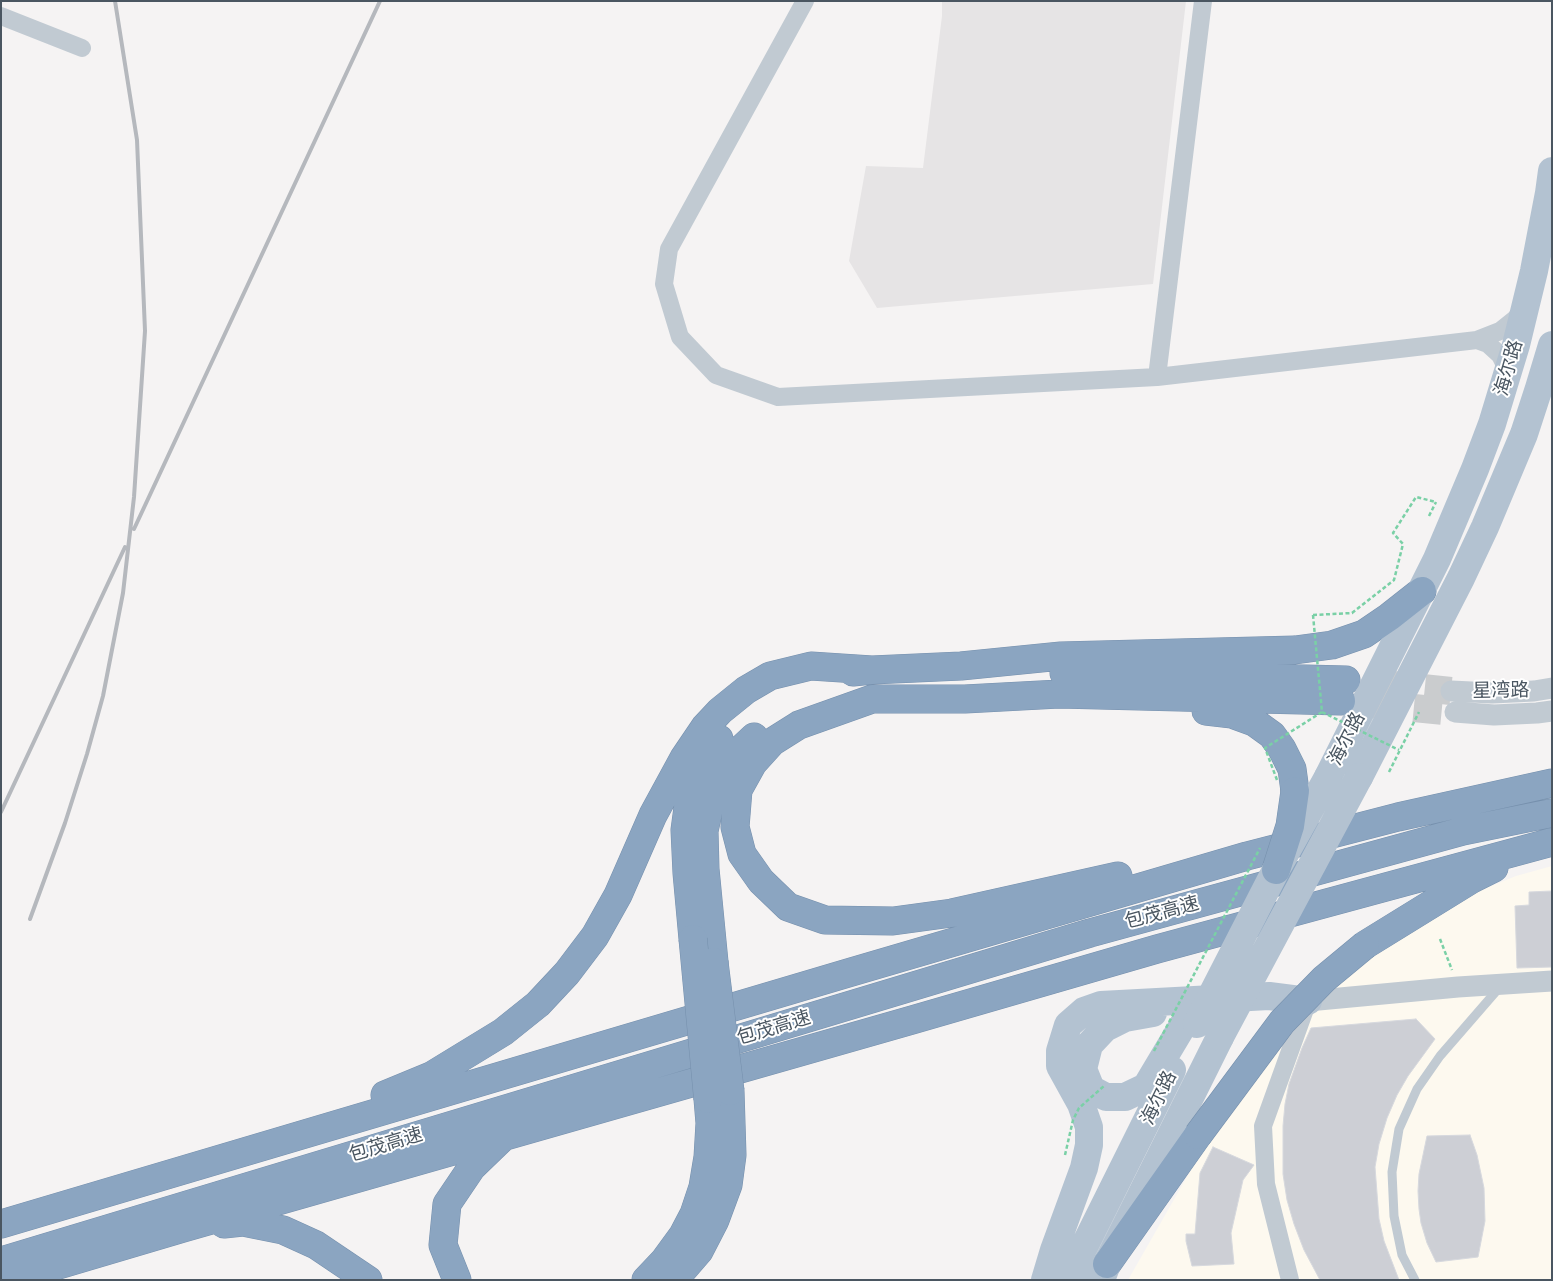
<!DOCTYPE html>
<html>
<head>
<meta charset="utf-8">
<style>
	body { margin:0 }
	#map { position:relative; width:1553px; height:1281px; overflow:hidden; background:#f5f3f3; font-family:"PT Sans Narrow",sans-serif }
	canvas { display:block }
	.frame { position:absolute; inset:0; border:2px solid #4a5661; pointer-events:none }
</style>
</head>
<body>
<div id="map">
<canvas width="1553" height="1281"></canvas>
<div class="frame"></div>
</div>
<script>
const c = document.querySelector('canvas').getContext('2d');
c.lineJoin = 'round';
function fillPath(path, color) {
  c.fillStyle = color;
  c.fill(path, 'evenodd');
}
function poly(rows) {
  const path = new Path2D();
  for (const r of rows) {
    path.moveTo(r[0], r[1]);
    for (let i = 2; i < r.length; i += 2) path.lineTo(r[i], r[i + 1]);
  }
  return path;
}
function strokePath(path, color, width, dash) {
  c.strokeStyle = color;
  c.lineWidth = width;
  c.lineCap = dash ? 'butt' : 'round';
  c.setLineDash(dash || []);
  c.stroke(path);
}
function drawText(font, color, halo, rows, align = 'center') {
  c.font = font + ' "PT Sans Narrow","Noto Sans SC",sans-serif';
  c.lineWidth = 4;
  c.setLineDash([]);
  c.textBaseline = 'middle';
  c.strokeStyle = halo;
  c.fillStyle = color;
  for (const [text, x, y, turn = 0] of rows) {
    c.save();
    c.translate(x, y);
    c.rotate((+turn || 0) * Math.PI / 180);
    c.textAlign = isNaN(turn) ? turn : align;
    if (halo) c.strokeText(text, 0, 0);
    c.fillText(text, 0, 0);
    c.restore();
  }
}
const commercial = poly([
	[1552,866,1552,1280,1128,1280,1208,1140,1252,1074,1351,969,1474,893,1516,876]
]);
const education = poly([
	[942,1,1186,1,1153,284,877,308,849,261,866,166,923,168,942,16]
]);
const building = poly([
	[1552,891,1552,967,1517,968,1515,906,1529,905,1529,892,1552,891],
	[1416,1019,1435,1039,1408,1076,1397,1095,1387,1118,1379,1144,1375,1167,1379,1219,1384,1241,1399,1280,1320,1280,1304,1250,1294,1224,1287,1200,1283,1174,1283,1126,1285,1104,1289,1084,1302,1048,1311,1028,1416,1019],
	[1470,1135,1477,1155,1484,1188,1485,1221,1478,1257,1436,1262,1427,1243,1421,1223,1419,1209,1418,1191,1419,1174,1427,1136,1470,1135],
	[1213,1147,1254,1165,1243,1180,1231,1233,1234,1264,1192,1266,1186,1241,1186,1234,1195,1234,1200,1173,1213,1147]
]);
const motorwayTunnel = poly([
	[1383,684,1451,691],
	[1372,704,1455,712]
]);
const path = poly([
	[1429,516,1436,502],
	[1313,615,1352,613,1394,580,1403,544,1393,533,1416,497,1436,502],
	[1389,772,1419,712],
	[1440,939,1452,970]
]);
const service = poly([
	[1415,1280,1402,1255,1394,1216,1392,1172,1399,1129,1417,1089,1440,1056,1499,988]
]);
const minor = poly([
	[805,1,669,249,664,284,680,337,716,375,778,397,1157,377,1477,340,1500,331,1515,319,1523,310],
	[1,16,82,48],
	[1477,340,1488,344,1500,355,1504,363,1505,375],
	[1157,377,1203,1],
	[1290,1280,1266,1184,1263,1126,1308,1001]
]);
const tertiary = poly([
	[1451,691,1492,693,1534,691,1552,688],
	[1455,712,1494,715,1537,713,1552,711],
	[1308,1001,1458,987,1552,981]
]);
const primary = poly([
	[1328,777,1437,559,1475,469,1492,424,1516,345,1534,271,1549,193,1552,171],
	[1359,777,1461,578,1485,527,1524,434,1539,388,1552,345],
	[1153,1013,1125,1018,1105,1028,1089,1045,1083,1069,1091,1089,1106,1097,1125,1097,1146,1087,1186,1020],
	[1045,1280,1054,1250,1084,1168,1089,1145,1089,1127,1081,1104,1060,1066,1060,1051,1068,1025,1084,1011,1101,1005,1269,996,1308,1001],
	[1073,1280,1081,1253,1172,1070],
	[1101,1280,1107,1264,1220,1037]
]);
const motorway = poly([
	[853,672,872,670,961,666,1061,656,1295,650,1332,645,1364,634,1389,617,1422,591],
	[1064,673,1346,680],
	[1206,711,1232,714,1254,722,1272,735,1282,749,1292,769,1295,791],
	[1118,876,952,913,893,921,825,920,788,907,761,881,742,854,735,827,738,790,753,763,772,742,799,725,872,699,965,699,1059,694,1341,701],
	[693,939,687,873,685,830,690,793,700,768,719,739],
	[1365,945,1472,879,1494,868],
	[714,962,705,869,704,831,710,803,720,779,739,751,754,737],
	[385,1095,431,1076,503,1032,538,1004,567,973,595,936,618,895,653,815,684,758,705,727,720,711,746,690,770,676,811,666,872,670],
	[1,1224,848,973,1247,856,1398,817,1552,783],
	[224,1224,243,1222,283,1230,316,1245,368,1280],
	[1,1261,1090,933,1463,831,1552,813],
	[1107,1264,1198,1135],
	[8,1280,183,1228,912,1020,1157,949,1552,842],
	[457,1280,443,1245,447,1204,472,1167,501,1139],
	[646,1280,664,1261,683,1235,694,1214,703,1187,708,1157,710,1123,708,1099],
	[674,1280,699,1251,715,1220,728,1185,732,1155,730,1091]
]);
const rail = poly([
	[134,529,380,1],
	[1,812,125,547],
	[30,919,65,823,87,754,103,696,123,593,134,497,145,331,137,140,115,1]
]);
const pathBridge = poly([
	[1313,615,1322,712,1399,750],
	[1277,780,1265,748,1322,712],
	[1154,1051,1260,848],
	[1065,1155,1073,1120,1079,1108,1104,1086]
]);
const primaryBridge = poly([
	[1197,1024,1276,870,1328,777],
	[1220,1037,1359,777]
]);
const motorwayBridge = poly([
	[1276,870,1290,826,1295,791],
	[693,939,708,1099],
	[714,962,730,1091],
	[1198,1135,1282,1022,1324,979,1365,945]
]);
const streetNames = [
	["海尔路",1509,368,-74],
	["星湾路",1501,691,-1],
	["海尔路",1347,739,-63],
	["包茂高速",1162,913,-15],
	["包茂高速",774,1028,-17],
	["海尔路",1159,1098,-64],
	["包茂高速",386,1145,-17]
];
fillPath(commercial, '#fdf9ef');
fillPath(education, '#e6e4e5');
fillPath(building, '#cdcfd5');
strokePath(building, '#d7d9de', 1);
strokePath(motorwayTunnel, '#caccce', 28, [28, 14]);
strokePath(motorway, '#7690ad', 29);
strokePath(path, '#7ad0a6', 2.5, [4, 2.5]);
strokePath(service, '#c1cad2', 9);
strokePath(minor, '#c1cad2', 18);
strokePath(tertiary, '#c1cad2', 21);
strokePath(primary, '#b3c2d1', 28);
strokePath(motorway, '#8ba5c1', 28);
strokePath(rail, '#b5b8bd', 4);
strokePath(motorwayBridge, '#7690ad', 29, []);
strokePath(pathBridge, '#7ad0a6', 2.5, [4, 2.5]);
strokePath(primaryBridge, '#b3c2d1', 28);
strokePath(motorwayBridge, '#8ba5c1', 28);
drawText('19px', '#4a5661', '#fff', streetNames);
</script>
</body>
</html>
